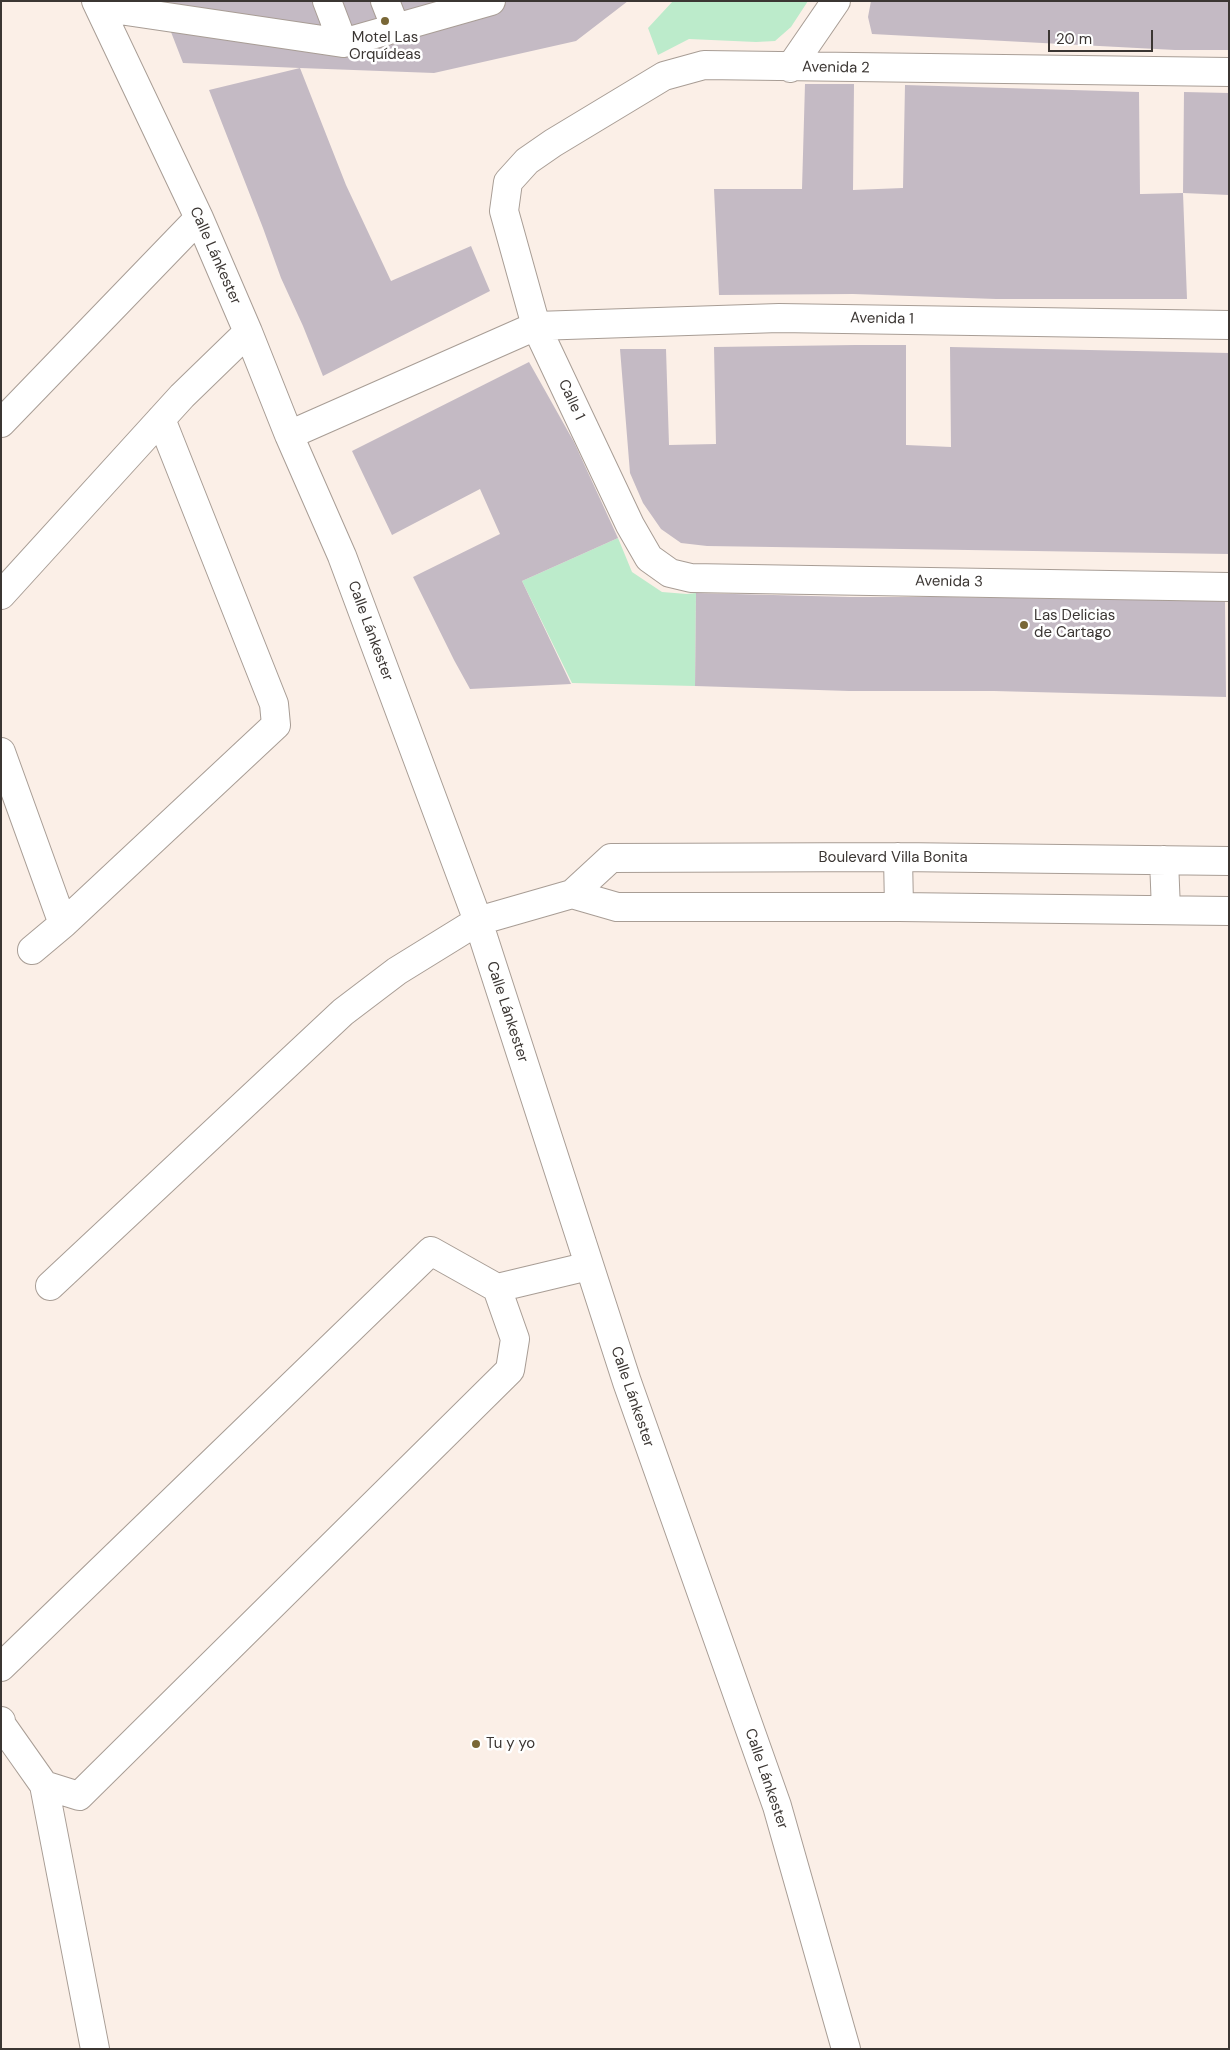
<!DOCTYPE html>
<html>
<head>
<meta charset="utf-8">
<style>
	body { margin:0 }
	#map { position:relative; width:1230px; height:2050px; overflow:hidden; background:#fbefe7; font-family:"DM Sans",sans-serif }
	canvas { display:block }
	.frame { position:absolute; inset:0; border:2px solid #3b3633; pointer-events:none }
	.scale { position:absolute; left:1048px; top:30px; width:105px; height:22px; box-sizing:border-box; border:2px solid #3b3633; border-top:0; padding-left:6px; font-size:15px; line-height:18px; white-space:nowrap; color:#3b3633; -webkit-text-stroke:4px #fff; paint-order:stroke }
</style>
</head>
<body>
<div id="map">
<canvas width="1230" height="2050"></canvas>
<div class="frame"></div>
<div class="scale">20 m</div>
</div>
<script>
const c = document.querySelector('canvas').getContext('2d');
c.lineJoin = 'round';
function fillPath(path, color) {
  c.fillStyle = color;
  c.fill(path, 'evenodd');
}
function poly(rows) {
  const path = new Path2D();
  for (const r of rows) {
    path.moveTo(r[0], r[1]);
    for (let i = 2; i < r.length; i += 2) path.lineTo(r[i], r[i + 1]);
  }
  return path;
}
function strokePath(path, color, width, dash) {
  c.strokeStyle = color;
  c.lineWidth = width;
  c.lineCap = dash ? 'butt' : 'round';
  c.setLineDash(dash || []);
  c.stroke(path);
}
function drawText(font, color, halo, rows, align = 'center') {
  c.font = font + ' "DM Sans",sans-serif';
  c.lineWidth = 5;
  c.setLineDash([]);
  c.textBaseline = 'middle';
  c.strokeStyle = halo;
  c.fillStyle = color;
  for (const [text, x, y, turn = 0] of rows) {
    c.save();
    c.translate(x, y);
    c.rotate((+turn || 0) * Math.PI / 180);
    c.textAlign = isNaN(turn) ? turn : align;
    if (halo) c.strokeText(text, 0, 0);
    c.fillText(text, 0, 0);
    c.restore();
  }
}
const green = poly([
	[673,1,808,1,791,27,775,41,756,42,689,39,658,55,648,28],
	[618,538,632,572,662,592,687,594,696,593,695,686,572,683,522,581]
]);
const building = poly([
	[159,1,628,1,576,41,434,73,300,68,346,185,391,281,471,246,490,291,323,376,303,326,281,278,263,228,209,90,300,68,183,63],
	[871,1,1229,1,1229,50,1175,50,872,34,868,17],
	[805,84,854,84,853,190,903,188,905,85,1139,92,1140,194,1142,194,1183,193,1184,92,1229,93,1229,195,1183,193,1187,299,996,299,853,294,719,295,714,189,802,189],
	[855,345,906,345,906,445,951,447,950,347,1229,353,1229,554,707,546,681,543,661,529,643,503,630,473,620,349,666,349,669,445,716,444,714,347],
	[529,362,574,442,618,538,522,581,571,684,470,689,454,660,413,577,500,534,480,489,392,535,352,451],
	[696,593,850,597,945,597,1225,601,1226,697,994,691,849,691,695,686]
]);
const minor = poly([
	[96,1,199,218,248,332,289,435,342,556,478,921,627,1382,777,1806,846,2049],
	[327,1,343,43],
	[385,1,396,29],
	[99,7,343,43,491,1],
	[790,68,836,1],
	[1229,72,704,65,664,76,553,143,527,161,508,182,504,211,536,326,630,525,649,558,670,573,691,578,1229,587],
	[1,423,199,218],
	[289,435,536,326,779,318,1229,325],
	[1,595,182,396,248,332],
	[1,752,63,924,276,725,274,704,161,419],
	[898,857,899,907],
	[1164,860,1166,910],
	[572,894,617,907,899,907,1229,911],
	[32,950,63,924],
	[50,1286,343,1012,397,971,478,921,572,894,611,858,898,857,1229,861],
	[497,1288,589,1266],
	[1,1667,431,1251,497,1288,515,1339,510,1370,79,1796,44,1785],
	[1,1721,1,1724,44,1785,95,2049]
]);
const markers = [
	[385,21,5,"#796736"],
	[1024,625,5,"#796736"],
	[476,1744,5,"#796736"]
];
const poiNames = [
	["Motel Las",385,38,"center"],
	["Orquídeas",385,55,"center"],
	["Las Delicias",1034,616],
	["de Cartago",1034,633],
	["Tu y yo",486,1744]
];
const streetNames = [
	["Avenida 2",836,68,1],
	["Calle Lánkester",215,256,66],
	["Avenida 1",882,319,1],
	["Calle 1",571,400,65],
	["Avenida 3",949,582,1],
	["Calle Lánkester",370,631,70],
	["Boulevard Villa Bonita",893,858],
	["Calle Lánkester",507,1012,72],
	["Calle Lánkester",632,1397,71],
	["Calle Lánkester",766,1779,71]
];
fillPath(green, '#bcebcb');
fillPath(building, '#c4bac4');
strokePath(minor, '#a89d95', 30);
strokePath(minor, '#fff', 28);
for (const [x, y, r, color] of markers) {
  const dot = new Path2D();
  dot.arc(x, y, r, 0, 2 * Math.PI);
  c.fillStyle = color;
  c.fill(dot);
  strokePath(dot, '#fff', 2);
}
drawText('15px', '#3b3633', '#fff', poiNames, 'left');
drawText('15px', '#3b3633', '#fff', streetNames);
</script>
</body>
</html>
